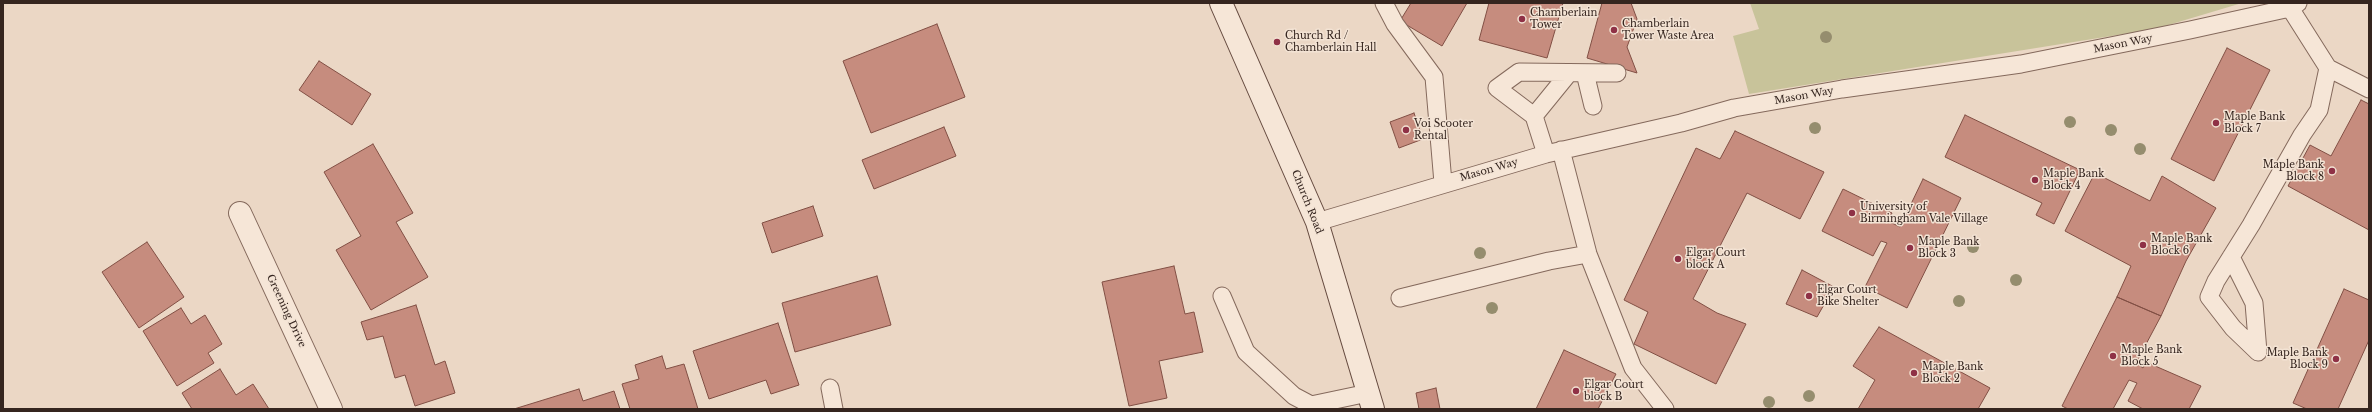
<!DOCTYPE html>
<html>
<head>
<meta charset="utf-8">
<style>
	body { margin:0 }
	#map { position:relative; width:2372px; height:412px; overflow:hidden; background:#ebd7c5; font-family:"Libre Baskerville",serif }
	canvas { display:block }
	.frame { position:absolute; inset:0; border:4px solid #35251f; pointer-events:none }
</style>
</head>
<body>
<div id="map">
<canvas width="2372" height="412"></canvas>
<div class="frame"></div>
</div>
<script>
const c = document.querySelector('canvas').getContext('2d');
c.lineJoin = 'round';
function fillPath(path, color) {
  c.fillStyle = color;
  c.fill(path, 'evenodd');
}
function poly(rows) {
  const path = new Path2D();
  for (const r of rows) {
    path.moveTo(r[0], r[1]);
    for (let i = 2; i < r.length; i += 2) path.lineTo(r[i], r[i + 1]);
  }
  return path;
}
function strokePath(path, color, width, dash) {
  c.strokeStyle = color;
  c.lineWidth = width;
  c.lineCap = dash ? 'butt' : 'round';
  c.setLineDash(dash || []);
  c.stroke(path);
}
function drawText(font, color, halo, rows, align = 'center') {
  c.font = font + ' "Libre Baskerville",serif';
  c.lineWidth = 3;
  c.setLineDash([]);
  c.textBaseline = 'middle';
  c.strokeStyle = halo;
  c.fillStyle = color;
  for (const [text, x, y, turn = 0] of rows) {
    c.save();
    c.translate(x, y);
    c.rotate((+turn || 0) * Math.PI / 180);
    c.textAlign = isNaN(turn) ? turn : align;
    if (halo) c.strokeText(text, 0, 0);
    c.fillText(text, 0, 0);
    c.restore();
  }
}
const green = poly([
	[1750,3,2242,3,2155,29,1749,94,1733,36,1759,29]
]);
const building = poly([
	[1411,3,1467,3,1442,46,1400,21,1411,3],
	[1489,3,1563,3,1547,58,1479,40,1489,3],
	[1602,3,1631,3,1637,19,1627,47,1637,73,1587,58,1602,3],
	[937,24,965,97,871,133,843,61,937,24],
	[2227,48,2270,70,2214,181,2171,159,2227,48],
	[319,61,371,94,352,125,299,90,319,61],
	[2361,100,2369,104,2369,230,2288,186,2310,145,2331,156,2361,100],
	[1414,113,1423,139,1399,148,1390,122,1414,113],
	[1965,115,2080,170,2054,224,2036,215,2042,203,1945,157,1965,115],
	[944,127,956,156,874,189,862,160,944,127],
	[1735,131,1824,172,1800,219,1747,193,1693,299,1717,313,1746,324,1716,384,1634,344,1648,312,1624,300,1696,148,1720,159,1735,131],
	[373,144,413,213,396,222,428,277,371,310,336,250,361,236,324,172,373,144],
	[2095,173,2150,201,2162,176,2216,208,2186,261,2161,316,2117,297,2131,266,2065,231,2095,173],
	[1923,179,1961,198,1907,308,1865,287,1887,243,1881,241,1873,256,1822,231,1843,189,1892,213,1888,221,1900,227,1923,179],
	[813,206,823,236,772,253,762,223,813,206],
	[147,242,184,297,139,328,102,272,147,242],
	[1174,266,1185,314,1194,312,1203,352,1159,361,1167,398,1129,406,1102,282,1174,266],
	[1802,270,1834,287,1817,317,1786,304,1802,270],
	[877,276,891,325,795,352,782,303,877,276],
	[2344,289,2369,300,2369,340,2338,409,2307,409,2293,403,2344,289],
	[2117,297,2161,316,2136,363,2143,368,2146,362,2201,386,2189,409,2143,409,2128,401,2137,383,2129,380,2113,409,2068,409,2062,406,2117,297],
	[416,305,435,365,445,361,455,393,415,406,405,375,395,378,383,336,367,340,361,322,416,305],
	[181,308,191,324,205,315,222,344,208,353,214,363,177,386,143,331,181,308],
	[778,323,799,385,771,394,766,380,709,399,693,351,778,323],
	[1879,327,1990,388,1978,409,1858,409,1875,380,1853,366,1879,327],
	[1564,350,1616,374,1598,409,1536,409,1564,350],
	[662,356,666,369,684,364,698,409,630,409,622,384,639,379,635,365,662,356],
	[220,369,236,395,253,384,269,409,192,409,182,393,220,369],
	[1436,388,1440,409,1419,409,1416,393,1436,388],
	[579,389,583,401,614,391,620,409,514,409,579,389]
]);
const lane = poly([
	[1384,3,1395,24,1434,77,1443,183],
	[2290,8,2328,68,2369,89],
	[1585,73,1593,106],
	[1534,116,1569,73],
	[1561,150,1588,254,1633,368,1665,409],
	[1546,154,1534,116,1497,88,1519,72,1617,73],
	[1317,222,1546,154,1681,123,1734,108,1842,89,2021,64,2190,30,2290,8,2298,3],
	[2231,257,2254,303,2258,352,2233,328,2209,297,2216,281,2251,225,2302,135,2319,110,2328,68],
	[1222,296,1246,352,1294,396,1311,405,1368,393],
	[1400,298,1549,261,1588,254],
	[830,388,834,409]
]);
const street = poly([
	[240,213,331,409]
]);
const secondary = poly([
	[1221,3,1317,222,1373,409]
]);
const trees = [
	[1826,37],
	[2070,122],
	[1815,128],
	[2111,130],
	[2140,149],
	[1973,247],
	[1480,253],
	[2016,280],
	[1959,301],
	[1492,308],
	[1809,396],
	[1769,402]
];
const markers = [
	[1522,19,4,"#8f3146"],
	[1614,30,4,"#8f3146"],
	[1277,42,4,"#8f3146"],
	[2216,123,4,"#8f3146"],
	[1406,130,4,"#8f3146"],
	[2332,171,4,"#8f3146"],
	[2035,180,4,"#8f3146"],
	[1852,213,4,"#8f3146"],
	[2143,245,4,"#8f3146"],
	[1910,248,4,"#8f3146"],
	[1678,259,4,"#8f3146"],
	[1809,296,4,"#8f3146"],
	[2113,356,4,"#8f3146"],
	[2336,359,4,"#8f3146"],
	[1914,373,4,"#8f3146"],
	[1576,391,4,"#8f3146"]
];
const poiNames = [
	["Chamberlain",1530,13],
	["Tower",1530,25],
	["Chamberlain",1622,24],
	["Tower Waste Area",1622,36],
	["Church Rd /",1285,36],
	["Chamberlain Hall",1285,48],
	["Maple Bank",2224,117],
	["Block 7",2224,129],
	["Voi Scooter",1414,124],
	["Rental",1414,136],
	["Maple Bank",2324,165,"right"],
	["Block 8",2324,177,"right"],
	["Maple Bank",2043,174],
	["Block 4",2043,186],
	["University of",1860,207],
	["Birmingham Vale Village",1860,219],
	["Maple Bank",2151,239],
	["Block 6",2151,251],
	["Maple Bank",1918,242],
	["Block 3",1918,254],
	["Elgar Court",1686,253],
	["block A",1686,265],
	["Elgar Court",1817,290],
	["Bike Shelter",1817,302],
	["Maple Bank",2121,350],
	["Block 5",2121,362],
	["Maple Bank",2328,353,"right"],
	["Block 9",2328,365,"right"],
	["Maple Bank",1922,367],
	["Block 2",1922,379],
	["Elgar Court",1584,385],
	["block B",1584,397]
];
const streetNames = [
	["Mason Way",2123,44,-11],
	["Mason Way",1804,96,-10],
	["Mason Way",1489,170,-16],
	["Church Road",1307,202,68],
	["Greening Drive",286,311,65]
];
fillPath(green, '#c8c39a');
fillPath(building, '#c68c7e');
strokePath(building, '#814f44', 1);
strokePath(lane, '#84695c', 19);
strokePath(street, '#84695c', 24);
strokePath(secondary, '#664b40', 24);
strokePath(lane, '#f6e6d7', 17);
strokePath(street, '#f6e6d7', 22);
strokePath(secondary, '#f6e6d7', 22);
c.fillStyle = '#958d6e';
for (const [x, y] of trees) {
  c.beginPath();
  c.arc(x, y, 6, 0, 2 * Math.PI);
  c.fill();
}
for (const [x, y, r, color] of markers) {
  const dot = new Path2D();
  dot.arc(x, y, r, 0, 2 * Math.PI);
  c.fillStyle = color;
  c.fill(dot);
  strokePath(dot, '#f3e3d4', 1.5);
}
drawText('10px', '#35251f', '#f3e3d4', poiNames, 'left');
drawText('10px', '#35251f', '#f3e3d4', streetNames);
</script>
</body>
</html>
